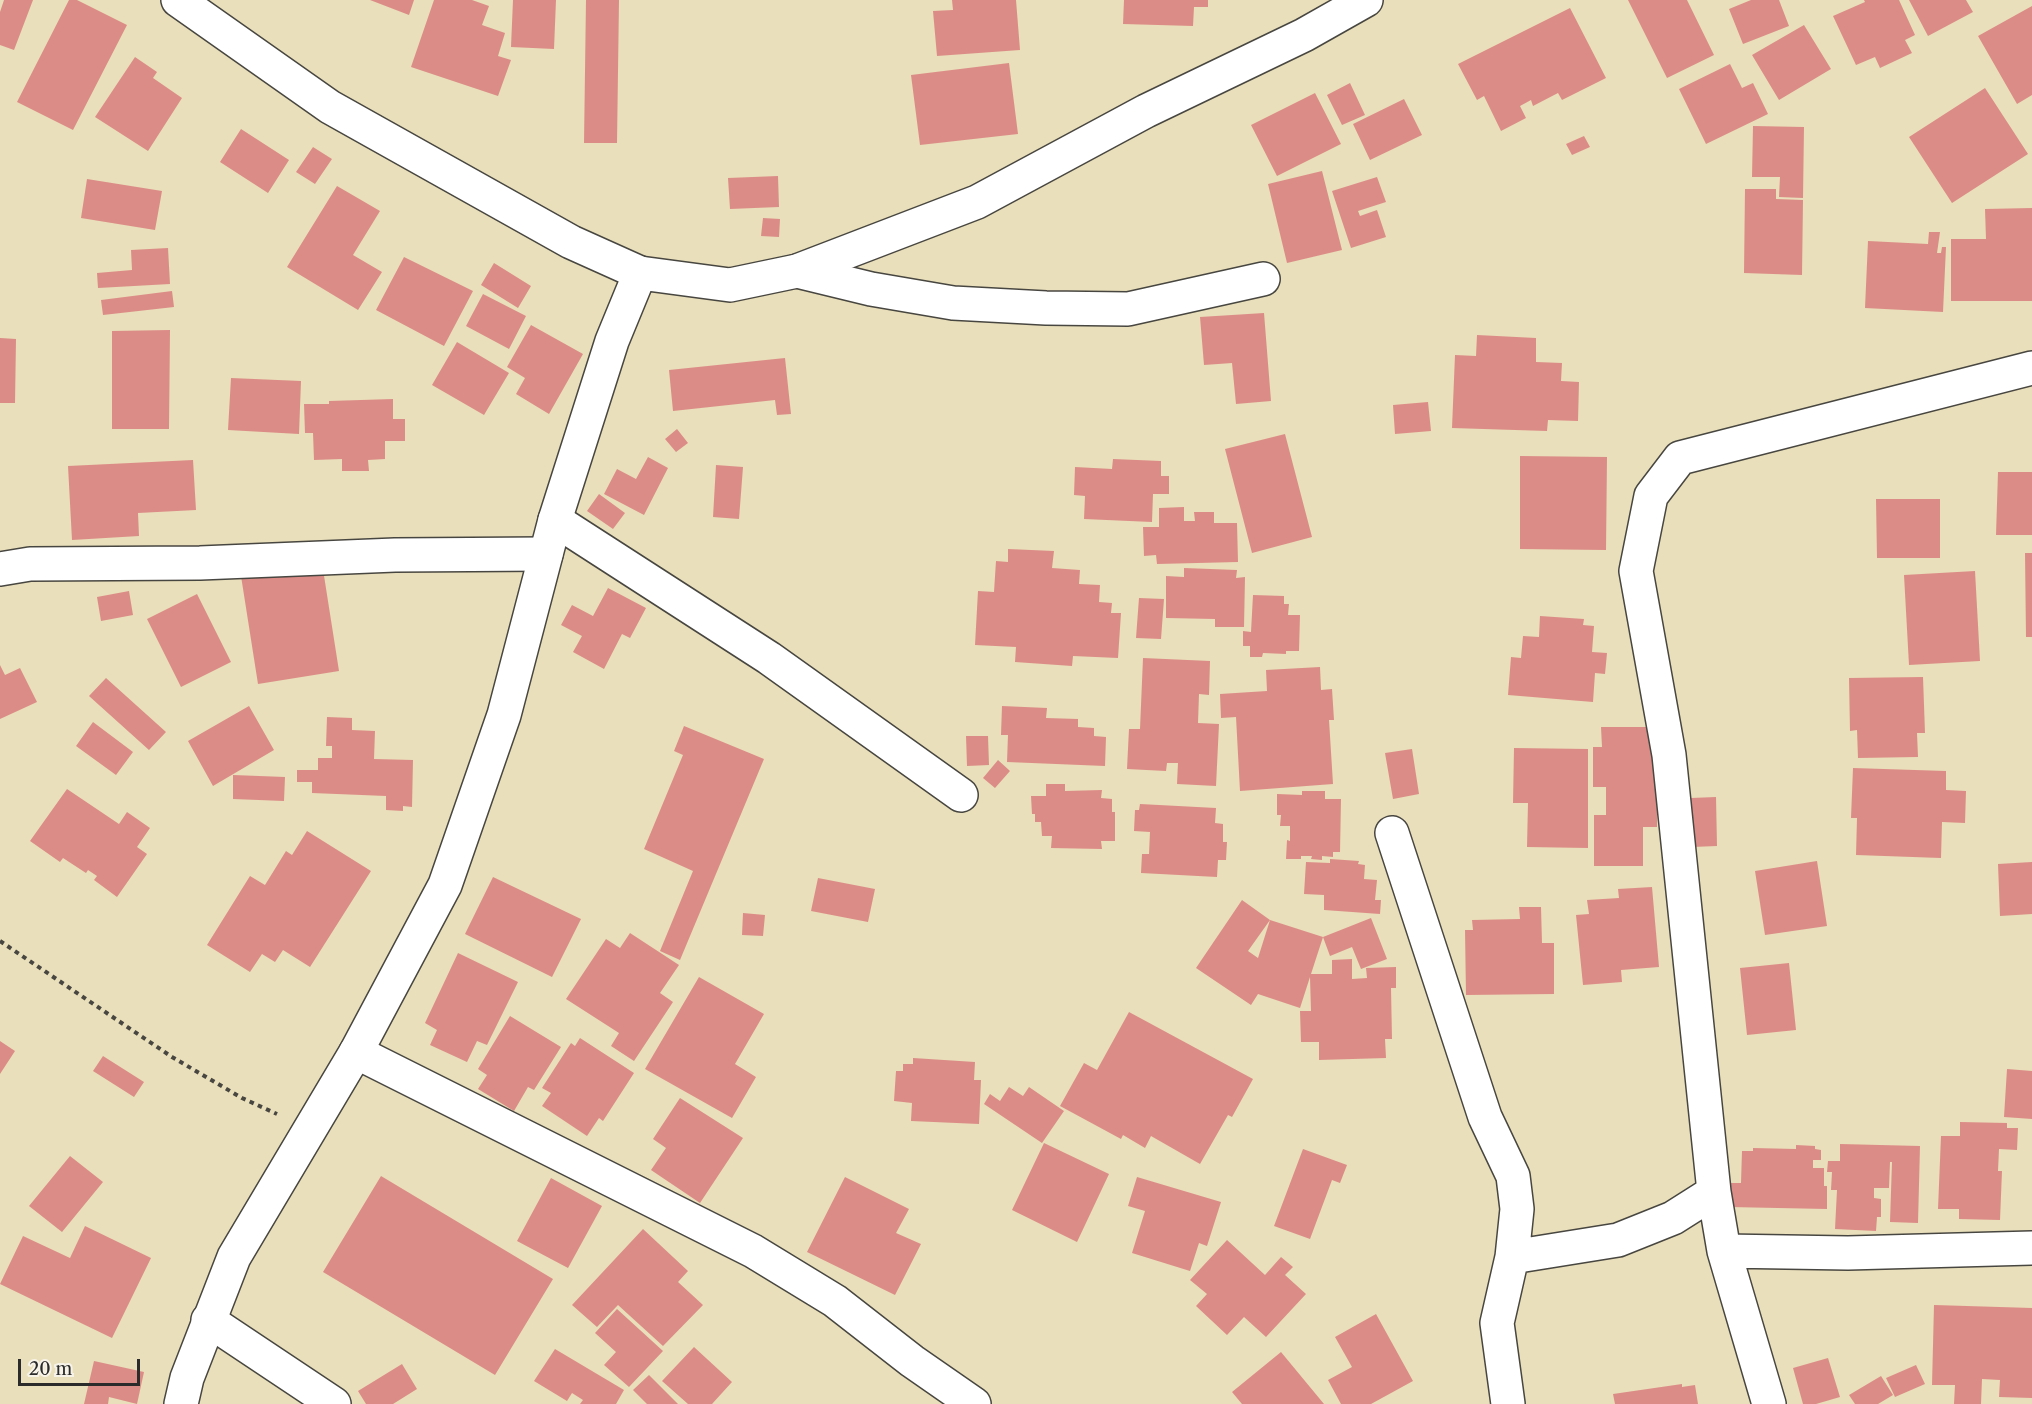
<!DOCTYPE html>
<html>
<head>
<meta charset="utf-8">
<style>
	body { margin:0 }
	#map { position:relative; width:2032px; height:1404px; overflow:hidden; background:#e9dfba; font-family:"Libre Caslon Text",serif }
	canvas { display:block }
	.scale { position:absolute; left:18px; top:1359px; width:122px; height:27px; box-sizing:border-box; border:3px solid #2b2b2b; border-top:0; padding-left:8px; font-size:18px; line-height:21px; white-space:nowrap; color:#2b2b2b; -webkit-text-stroke:4px #f7f3e8; paint-order:stroke }
</style>
</head>
<body>
<div id="map">
<canvas width="2032" height="1404"></canvas>
<div class="scale">20 m</div>
</div>
<script>
const c = document.querySelector('canvas').getContext('2d');
c.lineJoin = 'round';
function fillPath(path, color) {
  c.fillStyle = color;
  c.fill(path, 'evenodd');
}
function poly(rows) {
  const path = new Path2D();
  for (const r of rows) {
    path.moveTo(r[0], r[1]);
    for (let i = 2; i < r.length; i += 2) path.lineTo(r[i], r[i + 1]);
  }
  return path;
}
function strokePath(path, color, width, dash) {
  c.strokeStyle = color;
  c.lineWidth = width;
  c.lineCap = dash ? 'butt' : 'round';
  c.setLineDash(dash || []);
  c.stroke(path);
}
const building = poly([
	[4,0,33,0,14,50,0,45,0,12],
	[69,0,77,0,127,25,73,130,17,102],
	[370,0,414,0,409,15],
	[434,0,472,0,489,6,482,25,505,33,498,56,511,60,498,96,411,67],
	[513,0,556,0,554,49,511,47],
	[586,0,619,0,617,143,584,143],
	[952,0,1016,0,1020,50,937,56,933,11,953,10],
	[1124,0,1208,0,1208,7,1194,7,1193,26,1123,24],
	[1628,0,1687,0,1714,55,1667,78],
	[1751,0,1779,0,1789,26,1743,44,1729,9],
	[1864,0,1899,0,1915,35,1905,40,1912,53,1880,68,1875,57,1856,65,1833,16,1865,2],
	[1909,0,1966,0,1973,12,1928,36],
	[2032,6,2032,95,2017,104,1978,36],
	[1570,8,1606,78,1562,100,1558,93,1533,106,1531,100,1520,106,1526,118,1501,131,1484,96,1477,100,1458,64],
	[1804,25,1831,69,1779,100,1752,55],
	[135,57,157,72,153,78,182,98,148,151,95,117],
	[1009,63,1018,134,920,145,911,75],
	[1730,64,1742,88,1753,83,1768,114,1706,144,1679,89],
	[1350,83,1365,115,1342,125,1327,95],
	[1985,88,2028,154,1952,203,1909,137],
	[1315,93,1341,144,1277,176,1251,125],
	[1404,99,1422,135,1370,160,1353,124],
	[1753,126,1804,127,1803,198,1779,197,1780,177,1752,177],
	[241,129,289,160,268,193,220,162],
	[1584,136,1590,147,1572,155,1566,144],
	[313,147,332,159,315,184,296,172],
	[1322,171,1342,250,1287,263,1268,184],
	[778,176,779,207,730,209,728,178],
	[1377,177,1386,202,1358,211,1360,216,1377,210,1386,237,1351,248,1332,191],
	[87,179,162,191,155,230,81,218],
	[337,186,380,211,353,255,382,272,358,310,287,267],
	[1745,189,1776,189,1776,199,1803,200,1802,275,1744,273],
	[2032,208,2032,301,1951,301,1951,239,1986,239,1985,209],
	[763,218,780,219,779,237,761,236],
	[1929,232,1940,232,1937,253,1941,253,1942,247,1946,247,1943,312,1865,308,1868,241,1928,244],
	[168,248,170,284,98,288,97,273,132,270,131,250],
	[404,257,473,291,444,346,376,310],
	[494,263,531,286,518,308,481,285],
	[172,291,174,307,103,315,101,300],
	[483,294,526,316,509,349,466,326],
	[1264,313,1271,401,1236,404,1232,363,1204,365,1200,317],
	[531,325,583,354,549,414,516,394,525,378,507,367],
	[170,330,169,429,112,429,112,331],
	[1477,335,1536,338,1536,362,1562,363,1561,381,1579,382,1578,421,1548,420,1547,431,1452,428,1455,355,1476,356],
	[0,338,16,339,15,403,0,403],
	[457,342,509,373,484,415,432,385],
	[785,358,791,414,777,415,775,400,673,411,669,370],
	[231,378,301,381,299,434,228,430],
	[393,399,393,419,405,419,405,441,385,441,385,459,368,460,369,471,342,471,342,459,314,460,313,433,305,433,304,404,329,404,329,401],
	[1428,402,1431,431,1395,434,1393,405],
	[677,429,688,443,676,452,665,439],
	[1285,434,1312,537,1252,553,1225,449],
	[1520,456,1607,457,1606,550,1520,549],
	[648,457,668,468,644,515,604,494,617,469,636,479],
	[1113,459,1161,461,1161,476,1169,476,1169,494,1153,494,1152,522,1084,519,1085,496,1074,495,1075,467,1112,469],
	[193,460,196,510,138,513,139,536,72,540,68,466],
	[716,465,743,467,739,519,713,517],
	[1998,472,2032,472,2032,535,1996,535],
	[599,494,625,513,613,529,587,511],
	[1876,499,1940,499,1940,558,1877,558],
	[1184,507,1184,521,1195,521,1194,512,1214,512,1214,523,1237,523,1238,562,1157,564,1156,555,1144,556,1143,527,1159,527,1159,508],
	[1008,549,1054,551,1052,568,1080,570,1079,584,1100,585,1099,602,1112,603,1111,613,1121,613,1118,658,1073,656,1072,666,1015,662,1016,647,975,645,978,591,994,592,996,561,1008,562],
	[2025,553,2032,553,2032,637,2026,637],
	[322,563,339,671,258,684,241,576],
	[1184,568,1237,570,1236,578,1245,577,1244,627,1215,627,1215,619,1166,618,1166,576,1184,577],
	[1975,571,1980,661,1909,665,1904,575],
	[608,588,646,608,630,638,622,634,604,669,573,652,582,636,561,625,572,605,593,616],
	[129,591,133,615,101,621,97,597],
	[197,594,231,662,181,687,147,619],
	[1253,595,1284,596,1284,604,1289,604,1288,615,1300,615,1299,651,1286,651,1286,654,1263,653,1262,657,1250,657,1250,646,1243,646,1243,631,1251,632],
	[1139,598,1164,599,1161,639,1136,638],
	[1540,616,1584,619,1583,625,1594,626,1592,652,1607,653,1605,674,1595,673,1593,702,1508,695,1511,657,1521,658,1523,636,1539,637],
	[1143,658,1210,661,1209,695,1199,694,1198,723,1219,724,1216,786,1177,784,1178,763,1167,763,1166,771,1127,769,1129,729,1140,729],
	[0,665,5,675,20,668,37,702,0,719],
	[1320,667,1321,690,1332,689,1334,720,1329,720,1333,784,1240,791,1236,717,1221,718,1220,694,1267,691,1266,670],
	[1923,677,1925,733,1917,733,1918,757,1858,758,1857,730,1850,731,1849,678],
	[106,678,166,732,149,750,89,696],
	[249,706,274,750,213,786,188,741],
	[1002,706,1047,708,1046,718,1078,719,1078,727,1094,728,1094,736,1106,737,1105,766,1007,762,1008,735,1001,735],
	[327,717,352,718,352,730,375,731,374,759,413,760,412,807,403,806,403,811,386,810,386,796,312,793,312,782,297,782,297,770,318,770,318,758,332,758,332,746,326,746],
	[93,722,133,752,116,775,76,746],
	[684,726,764,759,680,960,660,951,693,871,644,849,683,755,674,751],
	[1601,727,1658,727,1657,827,1643,827,1643,866,1594,866,1594,815,1606,815,1606,787,1593,787,1593,747,1602,747],
	[966,736,988,736,989,765,967,766],
	[1514,748,1588,749,1588,848,1527,847,1528,803,1513,803],
	[1412,749,1419,794,1393,799,1385,753],
	[998,760,1010,771,995,788,983,778],
	[1853,768,1946,771,1946,790,1966,791,1965,823,1942,822,1941,858,1856,855,1857,818,1851,818],
	[233,775,285,777,284,801,233,799],
	[1046,784,1065,784,1065,791,1102,790,1101,798,1112,799,1112,812,1115,812,1115,841,1101,841,1102,849,1051,848,1052,836,1042,836,1041,822,1035,822,1035,814,1032,814,1031,796,1046,796],
	[67,789,119,824,127,812,150,828,137,847,147,854,117,897,94,880,97,876,88,870,86,873,63,858,60,862,30,841],
	[1302,791,1325,791,1325,799,1341,799,1340,852,1333,852,1333,857,1322,856,1322,860,1311,859,1312,856,1301,856,1301,859,1286,859,1287,840,1290,841,1290,826,1280,826,1281,815,1277,815,1277,794,1302,795],
	[1716,797,1717,846,1692,847,1691,798],
	[1140,804,1216,808,1215,823,1223,824,1223,842,1227,842,1226,860,1218,860,1217,877,1141,873,1142,854,1149,854,1150,832,1134,831,1135,810,1139,810],
	[307,831,371,871,310,967,283,950,275,962,262,954,250,972,207,945,250,876,265,885,286,851,292,855],
	[1330,859,1359,861,1358,864,1365,865,1364,879,1377,880,1375,900,1381,900,1380,914,1324,910,1324,895,1304,894,1306,862,1330,863],
	[1817,861,1827,926,1765,935,1755,871],
	[2032,862,2032,914,2000,916,1998,864],
	[493,877,581,919,552,977,465,934],
	[818,878,875,889,868,922,811,911],
	[1652,887,1659,967,1621,970,1622,982,1583,985,1576,915,1589,914,1587,900,1619,898,1618,889],
	[1242,900,1270,920,1248,951,1258,958,1270,920,1323,937,1311,974,1332,974,1332,960,1352,959,1352,979,1367,978,1366,968,1396,967,1396,988,1391,988,1392,1039,1385,1039,1386,1058,1319,1060,1319,1042,1301,1042,1300,1011,1311,1011,1310,977,1300,1008,1258,994,1251,1005,1196,968],
	[1519,907,1541,907,1542,943,1554,943,1554,994,1466,995,1465,930,1473,930,1472,920,1520,919],
	[743,913,765,915,763,936,742,935],
	[1371,918,1387,959,1361,969,1352,947,1330,956,1323,937],
	[630,933,679,965,660,993,673,1002,634,1061,611,1046,619,1033,566,999,606,939,620,948],
	[458,953,518,982,487,1045,477,1041,467,1062,430,1045,437,1030,425,1023],
	[1789,963,1796,1030,1747,1035,1740,968],
	[699,977,764,1014,735,1064,756,1077,732,1118,645,1069],
	[1129,1012,1253,1079,1232,1117,1228,1115,1200,1164,1151,1136,1145,1148,1123,1135,1121,1139,1060,1106,1084,1063,1097,1070],
	[510,1016,561,1047,534,1090,528,1087,514,1111,478,1089,487,1075,478,1069],
	[580,1038,634,1073,603,1121,599,1118,587,1136,542,1106,551,1093,542,1088,571,1043,575,1046],
	[0,1041,15,1051,0,1074],
	[103,1056,144,1082,134,1097,93,1071],
	[913,1058,975,1062,974,1080,981,1080,979,1124,911,1121,912,1103,894,1101,896,1071,903,1071,903,1064,913,1064],
	[2007,1069,2032,1071,2032,1119,2004,1117],
	[1009,1087,1023,1096,1029,1087,1064,1111,1042,1143,984,1104,990,1094,1000,1101],
	[680,1098,743,1138,700,1203,651,1170,666,1148,653,1139],
	[1960,1122,2007,1123,2007,1128,2018,1128,2017,1150,1999,1149,1998,1171,2002,1171,2000,1220,1959,1219,1959,1209,1938,1209,1941,1136,1960,1136],
	[1044,1143,1109,1174,1077,1242,1012,1210],
	[1840,1144,1920,1146,1918,1223,1890,1222,1892,1162,1890,1162,1889,1188,1874,1188,1874,1198,1881,1199,1881,1217,1877,1217,1876,1231,1835,1229,1837,1190,1831,1190,1832,1172,1827,1172,1828,1161,1840,1161],
	[1796,1145,1815,1146,1815,1149,1821,1150,1821,1160,1813,1160,1813,1168,1824,1168,1824,1186,1827,1186,1827,1209,1729,1207,1730,1183,1741,1183,1742,1151,1753,1151,1753,1148,1796,1149],
	[1303,1149,1347,1165,1340,1183,1332,1180,1310,1239,1274,1226],
	[70,1156,103,1182,62,1232,29,1206],
	[381,1176,553,1279,495,1375,323,1272],
	[845,1177,909,1209,896,1233,921,1244,895,1295,807,1252],
	[1137,1177,1221,1202,1207,1246,1199,1243,1190,1271,1132,1253,1145,1211,1128,1206],
	[551,1178,602,1206,568,1268,517,1241],
	[85,1226,151,1258,112,1338,0,1284,23,1236,70,1258],
	[643,1229,688,1271,678,1282,703,1305,663,1346,618,1305,597,1327,572,1305],
	[1227,1240,1265,1275,1281,1257,1293,1267,1285,1275,1306,1294,1266,1337,1244,1317,1227,1335,1196,1306,1207,1294,1190,1280],
	[1934,1305,2032,1308,2032,1398,1999,1397,2000,1380,1982,1379,1981,1404,1954,1404,1955,1385,1932,1385],
	[617,1309,663,1351,629,1387,604,1365,616,1352,595,1333],
	[1376,1314,1413,1381,1371,1404,1341,1404,1328,1380,1352,1367,1335,1337],
	[694,1347,732,1382,712,1404,688,1404,662,1381],
	[555,1349,624,1390,616,1404,580,1404,583,1400,572,1393,567,1401,534,1381],
	[1281,1352,1324,1404,1242,1404,1232,1392],
	[1828,1358,1840,1397,1816,1404,1803,1404,1793,1368],
	[94,1361,144,1372,137,1404,109,1397,108,1404,84,1404],
	[402,1364,417,1389,393,1404,366,1404,358,1391],
	[1916,1365,1925,1384,1895,1397,1886,1378],
	[649,1375,678,1404,647,1404,633,1390],
	[1881,1376,1893,1395,1878,1404,1855,1404,1849,1395],
	[1682,1384,1682,1387,1695,1385,1698,1404,1615,1404,1613,1394]
]);
const path = poly([
	[0,941,172,1057,242,1098,277,1114]
]);
const minor = poly([
	[178,0,330,107,571,242,640,273],
	[797,271,871,289,953,303,1046,308,1128,309,1263,279],
	[555,520,769,658,961,795],
	[0,569,30,564,200,563,395,555,546,554],
	[1392,833,1485,1117,1513,1176,1517,1209,1512,1257,1497,1323,1508,1404],
	[356,1052,753,1251,835,1301,912,1361,974,1404],
	[1724,1251,1848,1253,2032,1248],
	[1512,1257,1618,1240,1673,1218,1714,1192],
	[208,1320,334,1404],
	[1769,1404,1724,1251,1714,1192,1669,755,1636,571,1651,496,1680,458,2032,368]
]);
const tertiary = poly([
	[181,1404,187,1378,234,1257,356,1052,445,885,504,715,555,520,612,341,640,273,730,285,797,271,977,202,1146,111,1304,35,1366,0]
]);
fillPath(building, '#dc8c87');
strokePath(minor, '#484640', 36);
strokePath(tertiary, '#484640', 36);
strokePath(path, '#484640', 4, [4.5, 4.5]);
strokePath(minor, '#fff', 33);
strokePath(tertiary, '#fff', 33);
</script>
</body>
</html>
